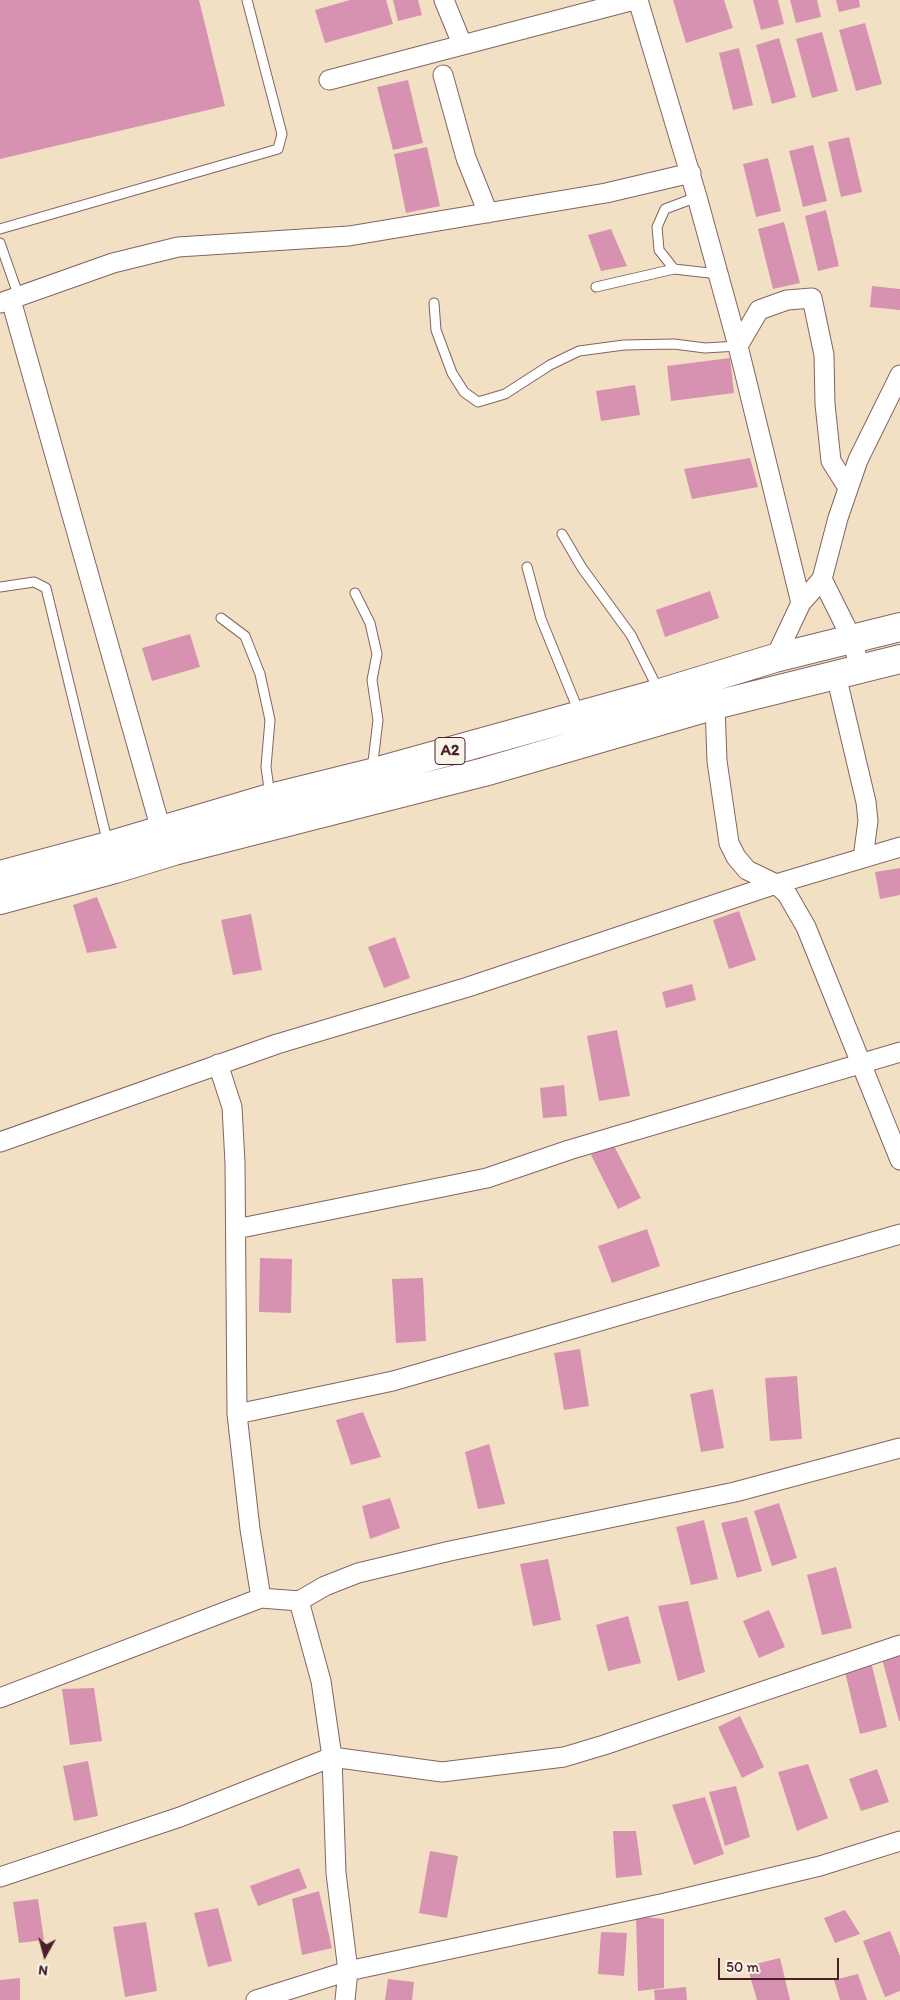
<!DOCTYPE html>
<html>
<head>
<meta charset="utf-8">
<style>
	body { margin:0 }
	#map { position:relative; width:900px; height:2000px; overflow:hidden; background:#f2e0c4; font-family:Itim,sans-serif }
	canvas { display:block }
	.north { position:absolute; left:20px; top:1930px; width:50px; height:50px; -webkit-text-stroke:4px #f7f3e8; paint-order:stroke; rotate:187deg; font-size:14px; font-weight:700; line-height:20px; text-align:center; color:#4a1f2b }
	.north::after { content:''; display:block; margin:auto; width:18px; height:22px; background:#4a1f2b; clip-path:polygon(50% 0,100% 100%,50% 72%,0 100%) }
	.scale { position:absolute; left:718px; top:1958px; width:121px; height:22px; box-sizing:border-box; border:2px solid #4a1f2b; border-top:0; padding-left:6px; font-size:15px; line-height:18px; white-space:nowrap; color:#4a1f2b; -webkit-text-stroke:4px #f7f3e8; paint-order:stroke }
</style>
</head>
<body>
<div id="map">
<canvas width="900" height="2000"></canvas>
<div class="north">N</div>
<div class="scale">50 m</div>
</div>
<script>
const c = document.querySelector('canvas').getContext('2d');
c.lineJoin = 'round';
function fillPath(path, color) {
  c.fillStyle = color;
  c.fill(path, 'evenodd');
}
function poly(rows) {
  const path = new Path2D();
  for (const r of rows) {
    path.moveTo(r[0], r[1]);
    for (let i = 2; i < r.length; i += 2) path.lineTo(r[i], r[i + 1]);
  }
  return path;
}
function strokePath(path, color, width, dash) {
  c.strokeStyle = color;
  c.lineWidth = width;
  c.lineCap = dash ? 'butt' : 'round';
  c.setLineDash(dash || []);
  c.stroke(path);
}
function drawText(font, color, halo, rows, align = 'center') {
  c.font = font + ' Itim,sans-serif';
  c.lineWidth = 4;
  c.setLineDash([]);
  c.textBaseline = 'middle';
  c.strokeStyle = halo;
  c.fillStyle = color;
  for (const [text, x, y, turn = 0] of rows) {
    c.save();
    c.translate(x, y);
    c.rotate((+turn || 0) * Math.PI / 180);
    c.textAlign = isNaN(turn) ? turn : align;
    if (halo) c.strokeText(text, 0, 0);
    c.fillText(text, 0, 0);
    c.restore();
  }
}
const building = poly([
	[0,0,199,0,225,106,0,159],
	[350,0,386,0,393,24,325,43,315,10],
	[393,0,418,0,422,15,398,21],
	[673,0,724,0,733,28,686,43],
	[753,0,778,0,784,24,761,30],
	[790,0,817,0,821,17,796,23],
	[836,0,859,0,860,7,839,12],
	[865,23,882,84,856,91,839,30],
	[822,32,838,91,812,98,796,39],
	[779,38,796,97,772,104,756,45],
	[739,48,753,105,733,110,719,53],
	[408,80,423,143,393,150,377,87],
	[849,137,862,192,841,197,828,142],
	[813,145,827,201,803,207,789,151],
	[427,147,440,206,406,213,394,154],
	[768,158,781,211,756,217,743,164],
	[826,210,839,266,818,271,805,216],
	[784,222,800,283,773,289,758,229],
	[611,229,627,266,601,271,588,235],
	[872,286,900,289,900,310,870,307],
	[730,358,734,393,671,401,667,366],
	[635,385,640,415,601,421,596,391],
	[750,458,758,487,692,499,684,469],
	[710,591,719,618,665,637,656,610],
	[190,634,200,667,152,681,142,648],
	[900,868,900,895,880,899,875,872],
	[97,897,117,948,87,953,73,905],
	[739,911,756,960,729,969,713,920],
	[251,914,262,970,233,975,221,920],
	[395,937,410,978,384,988,368,947],
	[692,984,696,1000,666,1008,662,992],
	[617,1030,630,1096,599,1101,587,1036],
	[564,1085,567,1116,543,1118,540,1088],
	[613,1144,641,1198,618,1209,591,1155],
	[647,1229,660,1266,612,1283,598,1246],
	[260,1258,292,1259,291,1313,259,1312],
	[423,1278,426,1341,396,1343,392,1279],
	[580,1349,589,1406,564,1410,554,1353],
	[797,1376,802,1439,770,1441,765,1378],
	[713,1389,724,1448,701,1452,690,1394],
	[363,1412,381,1457,351,1465,336,1420],
	[489,1444,505,1504,478,1509,465,1452],
	[390,1498,400,1528,370,1539,362,1506],
	[779,1503,797,1558,772,1566,754,1511],
	[747,1517,762,1571,737,1578,721,1523],
	[704,1520,718,1579,691,1585,676,1527],
	[548,1559,561,1620,533,1626,520,1564],
	[836,1567,852,1628,822,1635,807,1575],
	[688,1601,705,1672,678,1681,658,1606],
	[769,1610,785,1647,759,1658,743,1621],
	[628,1616,641,1663,608,1671,596,1625],
	[900,1654,900,1721,899,1721,882,1659],
	[871,1662,887,1727,860,1734,844,1668],
	[94,1688,102,1741,70,1745,62,1689],
	[740,1716,764,1767,742,1778,718,1727],
	[88,1761,98,1816,74,1821,63,1766],
	[808,1764,828,1818,797,1831,778,1772],
	[877,1769,889,1802,861,1811,849,1779],
	[736,1786,750,1837,725,1846,709,1792],
	[705,1797,724,1854,694,1865,672,1805],
	[613,1831,636,1831,642,1875,616,1878],
	[430,1851,458,1856,447,1918,419,1913],
	[299,1868,307,1888,258,1906,250,1886],
	[319,1891,332,1948,302,1955,292,1899],
	[38,1899,44,1940,19,1943,13,1902],
	[218,1908,232,1961,208,1967,194,1913],
	[845,1910,860,1934,835,1943,824,1918],
	[636,1916,664,1919,664,1988,638,1991],
	[146,1922,157,1991,125,1997,113,1927],
	[890,1931,900,1956,900,1991,885,1997,863,1941],
	[601,1932,627,1933,624,1976,598,1974],
	[780,1958,790,2000,757,2000,747,1966],
	[858,1974,867,2000,840,2000,834,1980],
	[20,1978,20,2000,0,2000,0,1980],
	[388,1979,414,1982,412,2000,385,2000],
	[686,1987,687,2000,655,2000,654,1990]
]);
const lane = poly([
	[697,197,665,209,657,227,659,250,674,269,718,274],
	[0,229,278,149,282,134,247,0],
	[0,243,19,297],
	[596,287,674,269],
	[434,303,436,330,452,373,464,392,478,402,505,394,550,365,579,351,624,345,674,344,705,348,738,346],
	[562,534,582,568,631,635,659,691],
	[527,567,541,619,579,712],
	[0,587,34,582,46,588,108,844],
	[355,593,370,623,377,654,372,680,378,720,372,770],
	[221,618,245,636,260,674,270,720,266,767,270,796]
]);
const street = poly([
	[444,0,462,44],
	[638,0,697,197,738,346,801,603],
	[443,75,466,158,488,213],
	[329,80,634,0],
	[11,300,161,830],
	[0,303,113,263,178,247,349,236,606,193,691,173],
	[738,346,759,310,787,300,812,298,824,355,825,404,831,461,848,488],
	[822,579,852,639,860,669],
	[775,658,801,603,822,579,838,518,858,460,900,375],
	[836,675,866,802,868,821,863,858],
	[715,705,717,761,729,843,736,857,747,870,776,884,787,894,806,927,900,1160],
	[218,1064,232,1107,235,1163,237,1414,250,1529,261,1598],
	[0,1142,277,1044,468,987,776,884,900,847],
	[236,1229,487,1178,569,1150,900,1052],
	[237,1414,393,1381,900,1234],
	[299,1601,321,1681,332,1757,336,1873,348,1971,345,2000],
	[0,1698,261,1598,299,1601,325,1586,358,1573,450,1551,735,1492,900,1448],
	[0,1877,180,1817,332,1757,442,1772,564,1757,604,1745,900,1645],
	[256,2000,348,1971,665,1903,820,1866,900,1841]
]);
const highway = poly([
	[0,875,108,846,270,798,371,773,660,693,775,658,900,627],
	[0,900,115,869,174,851,484,772,715,705,900,659]
]);
const shields = [
	[450,751,30]
];
const shieldNames = [
	["A2",450,751]
];
fillPath(building, '#d892b1');
strokePath(lane, '#856361', 11);
strokePath(street, '#856361', 21);
strokePath(highway, '#856361', 30);
strokePath(lane, '#fff', 9);
strokePath(street, '#fff', 19);
strokePath(highway, '#fff', 28);
for (const [x, y, w] of shields) {
  const box = new Path2D();
  box.roundRect(x - w / 2, y - 13.5, w, 27, 4);
  c.fillStyle = '#f7f3e8';
  c.fill(box);
  strokePath(box, '#4a1f2b', 1);
}
drawText('bold 16px', '#4a1f2b', null, shieldNames);
</script>
</body>
</html>
